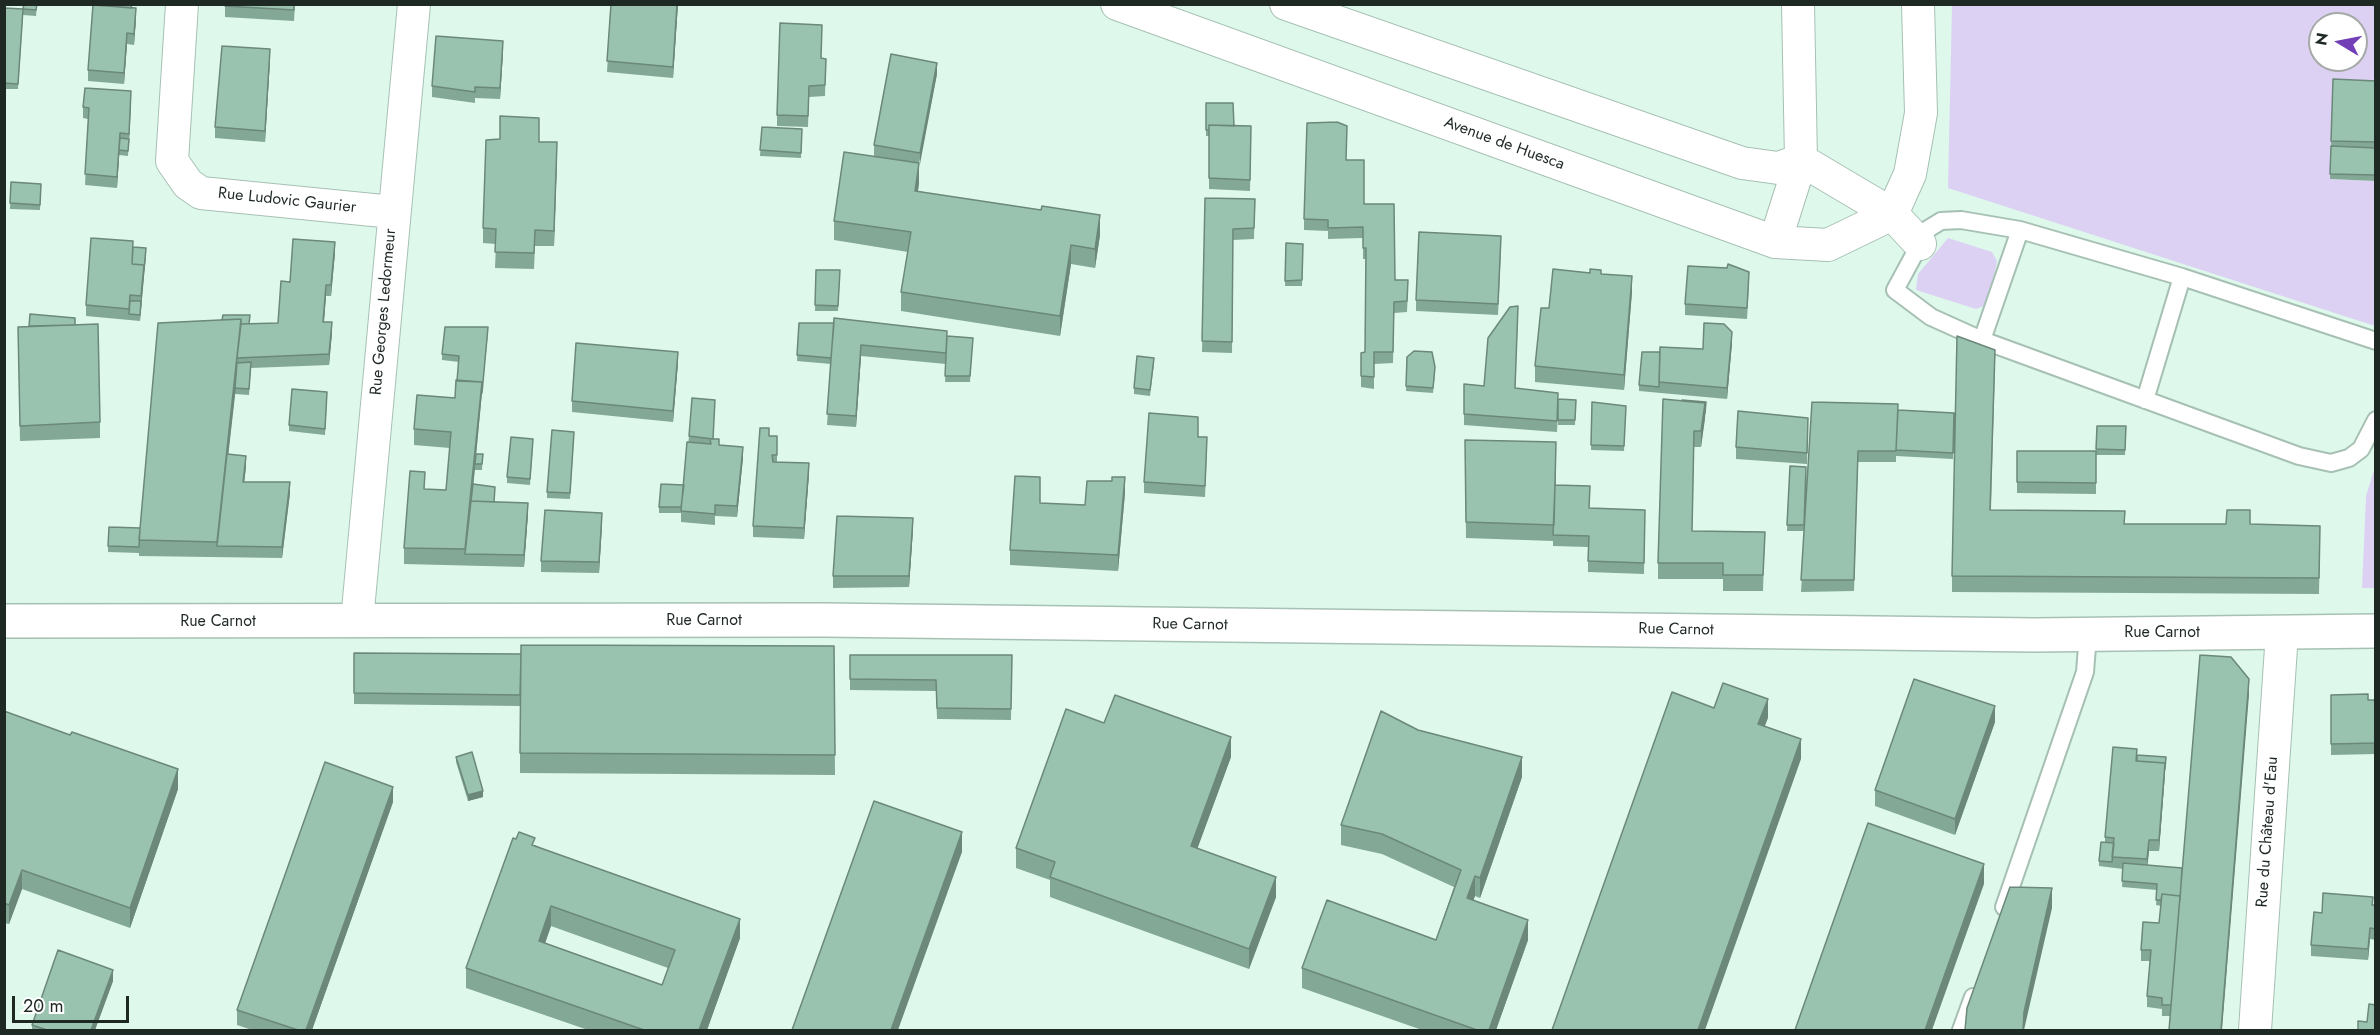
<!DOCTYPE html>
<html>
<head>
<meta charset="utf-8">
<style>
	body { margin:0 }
	#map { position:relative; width:2380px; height:1035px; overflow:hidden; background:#def9ec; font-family:Jost,sans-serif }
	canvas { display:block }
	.frame { position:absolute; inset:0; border:6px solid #1f2924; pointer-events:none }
	.north { position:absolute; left:2308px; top:12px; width:60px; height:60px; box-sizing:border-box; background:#fff; border:2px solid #a5a9a7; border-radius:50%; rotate:280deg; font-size:16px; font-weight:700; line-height:24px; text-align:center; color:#1f2924 }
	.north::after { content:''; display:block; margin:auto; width:21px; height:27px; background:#723fb6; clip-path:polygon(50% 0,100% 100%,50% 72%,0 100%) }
	.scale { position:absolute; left:12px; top:996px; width:117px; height:27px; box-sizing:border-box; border:3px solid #1f2924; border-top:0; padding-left:8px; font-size:18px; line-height:21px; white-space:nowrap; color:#1f2924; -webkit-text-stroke:4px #fff; paint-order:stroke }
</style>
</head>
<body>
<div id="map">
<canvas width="2380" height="1035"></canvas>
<div class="frame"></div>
<div class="north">N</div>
<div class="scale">20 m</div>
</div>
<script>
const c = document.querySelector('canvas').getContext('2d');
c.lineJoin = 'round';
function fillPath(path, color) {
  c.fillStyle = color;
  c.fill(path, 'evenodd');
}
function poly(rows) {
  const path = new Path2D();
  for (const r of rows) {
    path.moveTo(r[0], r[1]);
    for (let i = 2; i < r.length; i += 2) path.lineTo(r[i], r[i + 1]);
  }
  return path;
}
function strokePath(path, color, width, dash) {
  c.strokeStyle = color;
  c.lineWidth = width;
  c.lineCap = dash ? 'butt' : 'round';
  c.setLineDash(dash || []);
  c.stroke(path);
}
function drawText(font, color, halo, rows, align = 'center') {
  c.font = font + ' Jost,sans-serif';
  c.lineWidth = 4.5;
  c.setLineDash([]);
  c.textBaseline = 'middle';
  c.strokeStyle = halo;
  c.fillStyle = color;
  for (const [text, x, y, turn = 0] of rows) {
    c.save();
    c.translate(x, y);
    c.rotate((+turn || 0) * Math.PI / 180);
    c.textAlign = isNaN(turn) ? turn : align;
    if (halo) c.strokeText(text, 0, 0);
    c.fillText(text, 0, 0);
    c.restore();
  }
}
const green = poly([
	[1952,5,2375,5,2375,91,2330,179,2375,181,2375,326,1948,188],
	[2320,24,2356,24,2356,60,2320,60],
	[1948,238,1992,252,1997,261,1989,304,1976,309,1916,290,1918,274],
	[2375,467,2375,588,2362,588,2366,496]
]);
const lane = poly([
	[1982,340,2020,230],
	[2376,341,2182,277,2020,230,1961,220,1941,221,1928,229,1895,290,1931,317,1982,340,2299,456,2331,463,2349,458,2361,449,2376,420],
	[2145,400,2182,277],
	[2004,907,2085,672,2088,634],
	[1961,1030,1973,997]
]);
const street = poly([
	[182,4,172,161,188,184,201,193,393,212],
	[1117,4,1775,242,1828,245,1892,214],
	[1286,4,1742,163,1778,168,1801,160],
	[1801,160,1892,214,1920,244],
	[1892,214,1910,174,1921,113,1918,4],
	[1775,242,1801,160,1798,4],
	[357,621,414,4],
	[2255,1030,2282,633]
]);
const secondary = poly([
	[4,621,824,620,2035,635,2376,631]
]);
const wall = poly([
	[37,4,36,16,23,15,18,89,4,89,4,8,23,9],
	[225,4,295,4,294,21,225,17],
	[611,4,678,4,673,78,607,72],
	[132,8,136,19,134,45,127,44,124,84,88,81,88,70],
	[503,52,500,99,475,98,475,103,432,97,432,86],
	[821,58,826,59,825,96,809,97,808,127,777,126,777,115],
	[270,60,265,142,215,138,215,127],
	[937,74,919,164,919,183,918,191,1100,235,1095,268,1071,264,1060,336,901,311,901,292,908,252,834,240,834,221,874,156,874,145],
	[2333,79,2376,81,2376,181,2330,179],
	[131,102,128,156,119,155,119,154,117,188,85,185,88,119,83,118,83,107],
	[1206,103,1234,126,1251,126,1250,191,1209,189,1209,136,1206,136],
	[762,127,802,129,801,158,760,156],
	[539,142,557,158,554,246,535,246,534,269,495,268,496,244,483,243,483,228],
	[1347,160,1395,280,1408,291,1407,312,1394,313,1393,363,1374,364,1374,389,1361,387,1361,353,1365,352,1366,259,1363,259,1363,238,1328,239,1328,231,1304,230,1304,219],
	[11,182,41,184,40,210,10,209],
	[1205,198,1255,199,1254,239,1233,240,1232,353,1202,352],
	[1286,243,1303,244,1302,286,1285,286],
	[133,247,146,254,140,321,86,316,86,305],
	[1501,247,1498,315,1416,311,1416,300],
	[335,253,331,296,326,296,324,322,332,333,329,365,251,368,249,395,235,394,235,392,228,454,246,467,244,482,290,493,282,558,139,556,139,553,108,552,108,546,140,528,250,324,278,323,290,282],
	[1727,268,1749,283,1747,319,1685,315,1685,304],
	[816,270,840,275,838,311,815,311],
	[1590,273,1601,274,1632,292,1624,390,1535,382,1535,366,1549,308],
	[1518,317,1515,388,1558,399,1576,400,1575,425,1558,425,1558,412,1557,432,1464,425,1464,384,1484,386],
	[799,323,973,338,970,382,945,382,946,364,861,356,856,427,827,425,831,364,797,361],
	[75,325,100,422,100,438,20,441,18,327],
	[488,333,476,454,483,454,482,470,475,470,475,467,473,484,494,502,528,514,524,567,404,564,404,548,425,489,446,490,450,448,414,445,414,429,455,398,459,362,442,360,442,354],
	[1732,343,1727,399,1639,391,1639,385,1660,352,1703,349],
	[1407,357,1435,373,1433,393,1406,391],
	[678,363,673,422,572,412,572,401],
	[1154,364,1150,396,1134,394,1134,388],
	[1995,366,1991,510,2125,524,2250,524,2320,542,2319,594,1952,592,1952,576],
	[327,398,325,435,289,431,289,425],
	[1682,401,1706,408,1701,447,1694,447,1692,531,1765,532,1763,591,1723,591,1723,579,1658,579,1658,563],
	[1592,402,1626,406,1624,451,1591,450],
	[1812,402,1898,410,1954,413,1953,459,1896,456,1896,454,1896,462,1858,462,1854,591,1801,592],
	[1808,418,1807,464,1736,459,1736,447],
	[2097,426,2126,426,2125,455,2096,455,2096,494,2017,493,2017,451,2096,451],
	[689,436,714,439,719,445,743,458,737,517,715,516,715,525,681,522,681,513,659,513,659,507,684,485],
	[769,436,777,436,777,462,809,474,804,539,753,537,753,526],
	[1198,437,1207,448,1205,497,1144,493,1144,482],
	[574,438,570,499,547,498,547,492],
	[1465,440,1556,458,1556,485,1589,508,1645,510,1644,574,1588,572,1588,547,1553,546,1553,541,1466,538],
	[533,445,530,485,507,483,507,477],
	[1790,466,1806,467,1804,531,1787,531],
	[1125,493,1118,571,1010,565,1010,550,1040,503,1085,505],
	[602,524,599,573,541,572,541,561],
	[913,529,909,587,833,588,833,576],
	[834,646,835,775,520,773,520,706,354,704,354,653,521,654],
	[850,655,1012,655,1011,720,937,719,936,691,850,690],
	[2249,695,2170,1016,2162,1016,2162,1009,2147,1007,2147,996,2150,961,2141,961,2141,950,2159,923,2161,906,2156,905,2157,890,2122,887,2123,869,2099,866,2099,861,2105,843,2105,837,2137,755,2165,774,2159,851,2149,851,2147,865,2182,868],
	[2331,695,2368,700,2376,700,2376,754,2331,755],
	[4,711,70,735,178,789,130,928,22,889,9,924,4,923],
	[1995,722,1955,835,1875,806,1875,790],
	[1104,723,1231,757,1197,849,1276,897,1249,969,1050,897,1050,880,1016,868,1016,848],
	[1418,730,1522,777,1480,898,1475,896,1473,901,1528,940,1496,1030,1422,1030,1302,988,1302,968,1436,940,1454,887,1382,854,1341,845,1341,825],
	[456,757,483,797,468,801,456,762],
	[393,802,312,1030,252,1030,237,1025,237,1010],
	[535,845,740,938,707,1030,588,1030,466,988,466,968],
	[551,926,668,968,662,985,545,943],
	[2373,905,2376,905,2376,940,2370,939,2368,960,2311,956,2311,945,2322,913],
	[113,981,95,1030,32,1030,32,1025]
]);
const shadedWall = poly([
	[677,4,678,4,673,78,673,67],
	[136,8,136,19,134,45,134,34],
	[127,33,127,44,124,84,124,73],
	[503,41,503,52,500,99,500,88],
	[270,49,270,60,265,142,265,131],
	[937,63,937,74,920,164,920,153],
	[131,91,131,102,129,145,129,134],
	[120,133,120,144,117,188,117,177],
	[557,142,557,158,554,246,554,231],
	[919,163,919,183,915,211,915,191],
	[1100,215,1100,235,1095,268,1095,249],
	[335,242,335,253,331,296,331,285],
	[1071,245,1071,264,1060,336,1060,316],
	[146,248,146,254,140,321,141,296],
	[1632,276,1632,292,1624,390,1624,375],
	[326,285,326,296,323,333,323,322],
	[332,322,332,333,329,365,329,354],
	[488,327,467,554,465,554,482,382],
	[1732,332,1732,343,1727,399,1727,388],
	[861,345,861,356,856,427,856,416],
	[678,352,678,363,673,422,673,411],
	[237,358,238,369,218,546,217,546,217,558,217,542],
	[1706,402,1705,419,1701,447,1701,431,1705,403],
	[743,447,743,458,737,517,737,506],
	[246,456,246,467,243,493,243,482],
	[809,463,809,474,804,539,804,528],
	[1125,477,1125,493,1118,571,1118,555],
	[290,482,290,493,282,558,282,547],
	[528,503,528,514,524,567,524,555],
	[602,513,602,524,599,573,599,562],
	[913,518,913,529,909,587,909,576],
	[2249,679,2249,695,2222,1030,2221,1030],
	[1768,699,1768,718,1758,744,1758,724],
	[1995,706,1995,722,1955,835,1955,819],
	[1231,737,1231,757,1191,866,1191,846],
	[1801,739,1801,759,1705,1030,1698,1030],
	[1522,757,1522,777,1480,898,1480,878],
	[2166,757,2165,774,2159,851,2159,840],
	[178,769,178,789,130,928,130,908],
	[393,787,393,802,312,1030,306,1030],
	[483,791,483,797,468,801,468,795],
	[962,832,962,852,898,1030,891,1030],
	[2149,840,2149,851,2147,871,2147,859],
	[1984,864,1984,884,1932,1030,1925,1030],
	[22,870,22,889,9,924,9,905],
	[1475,876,1475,896,1467,918,1467,898],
	[1276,877,1276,897,1249,969,1249,949],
	[2052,888,2052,908,2024,1030,2023,1030,2024,1012],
	[551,906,551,926,539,961,539,941],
	[740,919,740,938,707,1030,699,1030],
	[1528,920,1528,940,1496,1030,1489,1030],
	[2370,928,2370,939,2368,960,2368,949],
	[113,970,113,981,95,1030,91,1030]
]);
const building = poly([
	[24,4,37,4,36,10,23,9,24,4],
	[96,4,132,4,131,8,96,5,96,4],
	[225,4,294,4,294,10,225,6,225,4],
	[611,4,677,4,673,67,607,61,611,4],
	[93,5,136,8,134,34,127,33,124,73,88,70,93,5],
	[4,8,23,9,18,84,4,83,4,8],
	[780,23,822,25,821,58,826,59,825,85,809,86,808,116,777,115,780,23],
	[436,36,503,41,500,88,475,87,475,92,432,86,436,36],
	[222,46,270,49,265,131,215,127,222,46],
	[891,54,937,63,920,153,874,145,891,54],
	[2333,79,2376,81,2376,142,2331,141,2333,79],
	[85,88,131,91,129,134,120,133,117,177,85,174,89,108,83,107,85,88],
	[1206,103,1233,103,1234,126,1209,125,1209,130,1206,130,1206,103],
	[500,116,539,118,539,142,557,142,554,231,535,230,534,253,495,252,496,229,483,228,486,140,500,139,500,116],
	[1337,122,1347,126,1346,160,1364,160,1364,204,1394,204,1395,280,1408,280,1407,301,1394,302,1393,352,1374,352,1374,377,1361,376,1361,353,1365,352,1366,248,1363,248,1363,227,1328,228,1328,220,1304,219,1307,123,1337,122],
	[1209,125,1251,126,1250,180,1209,178,1209,125],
	[762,127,802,129,801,153,760,150,762,127],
	[120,138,129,139,128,151,119,150,120,138],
	[2331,146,2376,148,2376,175,2330,174,2331,146],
	[844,152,919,163,915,191,1041,210,1042,206,1100,215,1095,249,1071,245,1060,316,901,292,911,232,834,221,844,152],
	[11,182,41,184,40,205,10,203,11,182],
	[1205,198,1255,199,1254,228,1233,229,1232,342,1202,341,1205,198],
	[1419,232,1501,236,1498,304,1416,300,1419,232],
	[91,238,133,241,132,264,144,265,141,296,130,295,129,309,86,305,91,238],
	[293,239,335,242,331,285,326,285,323,322,332,322,329,354,237,358,241,324,278,323,281,281,290,282,293,239],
	[1286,243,1303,244,1302,280,1285,281,1286,243],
	[133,247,146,248,144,270,144,265,132,264,133,247],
	[1728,264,1749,272,1747,308,1685,304,1688,266,1727,268,1728,264],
	[1553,269,1590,273,1590,269,1601,270,1601,274,1632,276,1624,375,1535,366,1541,308,1549,308,1553,269],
	[816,270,840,270,838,306,815,305,816,270],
	[130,301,141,301,140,315,129,314,130,301],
	[1518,306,1515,388,1558,393,1557,421,1464,414,1464,384,1484,386,1488,338,1510,307,1518,306],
	[30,314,75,318,75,325,29,326,30,314],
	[223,315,250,315,249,324,241,324,241,319,222,320,223,315],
	[834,318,947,331,946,353,861,345,856,416,827,414,834,318],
	[241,319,217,542,139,540,158,323,241,319],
	[799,323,834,323,831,358,797,355,799,323],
	[1704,323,1724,324,1732,332,1727,388,1659,382,1660,347,1703,349,1704,323],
	[98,324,100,422,20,426,18,327,98,324],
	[445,327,488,327,482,393,482,382,457,381,459,356,442,354,445,327],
	[947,336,973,338,970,376,945,376,947,336],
	[1957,336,1995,350,1990,510,2125,511,2124,524,2226,524,2227,510,2250,510,2250,524,2320,526,2319,578,1952,576,1957,336],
	[576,343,678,352,673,411,572,401,576,343],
	[1414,351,1432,352,1435,367,1433,388,1406,386,1407,357,1414,351],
	[1642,352,1660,352,1659,387,1639,385,1642,352],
	[1137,356,1154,358,1150,390,1134,388,1137,356],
	[251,362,249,389,235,388,237,363,251,362],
	[456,380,482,382,465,549,404,548,410,471,425,472,424,489,446,490,451,432,414,429,417,395,455,398,456,380],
	[292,389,327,392,325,429,289,425,292,389],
	[692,398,715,400,713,439,689,436,692,398],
	[1558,399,1576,400,1575,420,1558,420,1558,399],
	[1663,399,1705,403,1701,431,1694,431,1692,531,1765,532,1763,575,1723,575,1723,563,1658,563,1663,399],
	[1682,400,1706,402,1705,413,1705,403,1682,401,1682,400],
	[1592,402,1626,406,1624,446,1591,445,1592,402],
	[1812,402,1898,404,1896,451,1858,451,1854,580,1801,580,1812,402],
	[1898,410,1954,413,1953,453,1896,450,1898,410],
	[1738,411,1808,418,1807,453,1736,447,1738,411],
	[1149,413,1198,417,1198,437,1207,437,1205,486,1144,482,1149,413],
	[2097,426,2126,426,2125,450,2096,449,2097,426],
	[760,428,769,428,769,436,777,436,777,455,772,455,773,462,809,463,804,528,753,526,760,428],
	[552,430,574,432,570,493,547,492,552,430],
	[511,437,533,439,530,479,507,477,511,437],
	[710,439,719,439,719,445,743,447,737,506,715,505,715,514,681,511,687,442,711,444,710,439],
	[1465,440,1556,442,1554,525,1466,522,1465,440],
	[2017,451,2096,451,2096,483,2017,482,2017,451],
	[227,454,246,456,243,482,290,482,282,547,217,546,227,454],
	[476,454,483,454,482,464,475,464,476,454],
	[1790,466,1806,467,1804,525,1787,525,1790,466],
	[1015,476,1040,477,1040,503,1085,505,1087,481,1112,481,1112,477,1125,477,1118,555,1010,550,1015,476],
	[473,484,495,487,494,502,471,501,473,484],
	[661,484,684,485,681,507,659,507,661,484],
	[1555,485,1590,486,1589,508,1645,510,1644,563,1588,561,1589,536,1553,535,1555,485],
	[471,501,528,503,524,555,465,554,471,501],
	[545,510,602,513,599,562,541,561,545,510],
	[837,516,913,518,909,576,833,576,837,516],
	[109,527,140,528,139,547,108,546,109,527],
	[521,645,834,646,835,755,520,753,521,645],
	[354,653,521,654,520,695,354,693,354,653],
	[850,655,1012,655,1011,709,937,708,936,680,850,679,850,655],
	[2200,655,2231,657,2249,679,2221,1030,2169,1030,2200,655],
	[1914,679,1995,706,1955,819,1875,790,1914,679],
	[1723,683,1768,699,1758,724,1801,739,1698,1030,1552,1030,1672,692,1714,708,1723,683],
	[2368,694,2368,700,2376,700,2376,743,2331,744,2331,695,2368,694],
	[1115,695,1231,737,1191,846,1276,877,1249,949,1050,877,1055,862,1016,848,1066,709,1104,723,1115,695],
	[4,711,70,735,72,732,178,769,130,908,22,870,9,905,4,903,4,711],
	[1381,711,1418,730,1522,757,1480,878,1475,876,1467,898,1528,920,1489,1030,1477,1030,1302,968,1327,900,1436,940,1461,870,1382,834,1341,825,1381,711],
	[2113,747,2137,749,2136,761,2165,763,2159,840,2149,840,2147,859,2112,857,2114,838,2105,837,2113,747],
	[472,752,483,791,468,795,456,757,472,752],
	[2137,755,2166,757,2165,769,2165,763,2137,761,2137,755],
	[325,762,393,787,306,1030,298,1030,237,1010,325,762],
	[874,801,962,832,891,1030,792,1030,874,801],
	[1868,823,1984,864,1925,1030,1795,1030,1868,823],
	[519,832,535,838,532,845,740,919,699,1030,644,1030,466,968,513,838,516,839,519,832],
	[551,906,675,950,662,985,539,941,551,906],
	[2101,842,2114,843,2112,862,2099,861,2101,842],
	[2123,863,2182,868,2180,900,2180,896,2162,894,2161,900,2156,900,2157,884,2122,881,2123,863],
	[2010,887,2052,888,2024,1012,2023,1030,1965,1030,1967,1008,2010,887],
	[2323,893,2373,897,2372,905,2376,905,2376,929,2370,928,2368,949,2311,945,2314,912,2322,913,2323,893],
	[2162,894,2180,896,2171,1005,2162,1005,2162,998,2147,996,2151,950,2141,950,2143,922,2159,923,2162,894],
	[58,950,113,970,91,1030,47,1030,32,1025,58,950],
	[2369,1004,2376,1005,2376,1030,2358,1030,2358,1021,2367,1022,2369,1004]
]);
const streetNames = [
	["Avenue de Huesca",1504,144,20],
	["Rue Ludovic Gaurier",287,201,6],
	["Rue Georges Ledormeur",384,312,-85],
	["Rue Carnot",704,621],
	["Rue Carnot",218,622],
	["Rue Carnot",1190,625,1],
	["Rue Carnot",1676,630,1],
	["Rue Carnot",2162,633],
	["Rue du Château d'Eau",2268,832,-86]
];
fillPath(green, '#dcd1f3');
strokePath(lane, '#a7c0b4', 20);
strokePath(street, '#a7c0b4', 34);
strokePath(secondary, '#a7c0b4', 36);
strokePath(lane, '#fff', 16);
strokePath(street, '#fff', 32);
strokePath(secondary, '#fff', 33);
fillPath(wall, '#84a896');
fillPath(shadedWall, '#6b887a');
fillPath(building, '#99c3af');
strokePath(building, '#6b887a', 1.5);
drawText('16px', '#1f2924', '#fff', streetNames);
</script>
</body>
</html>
